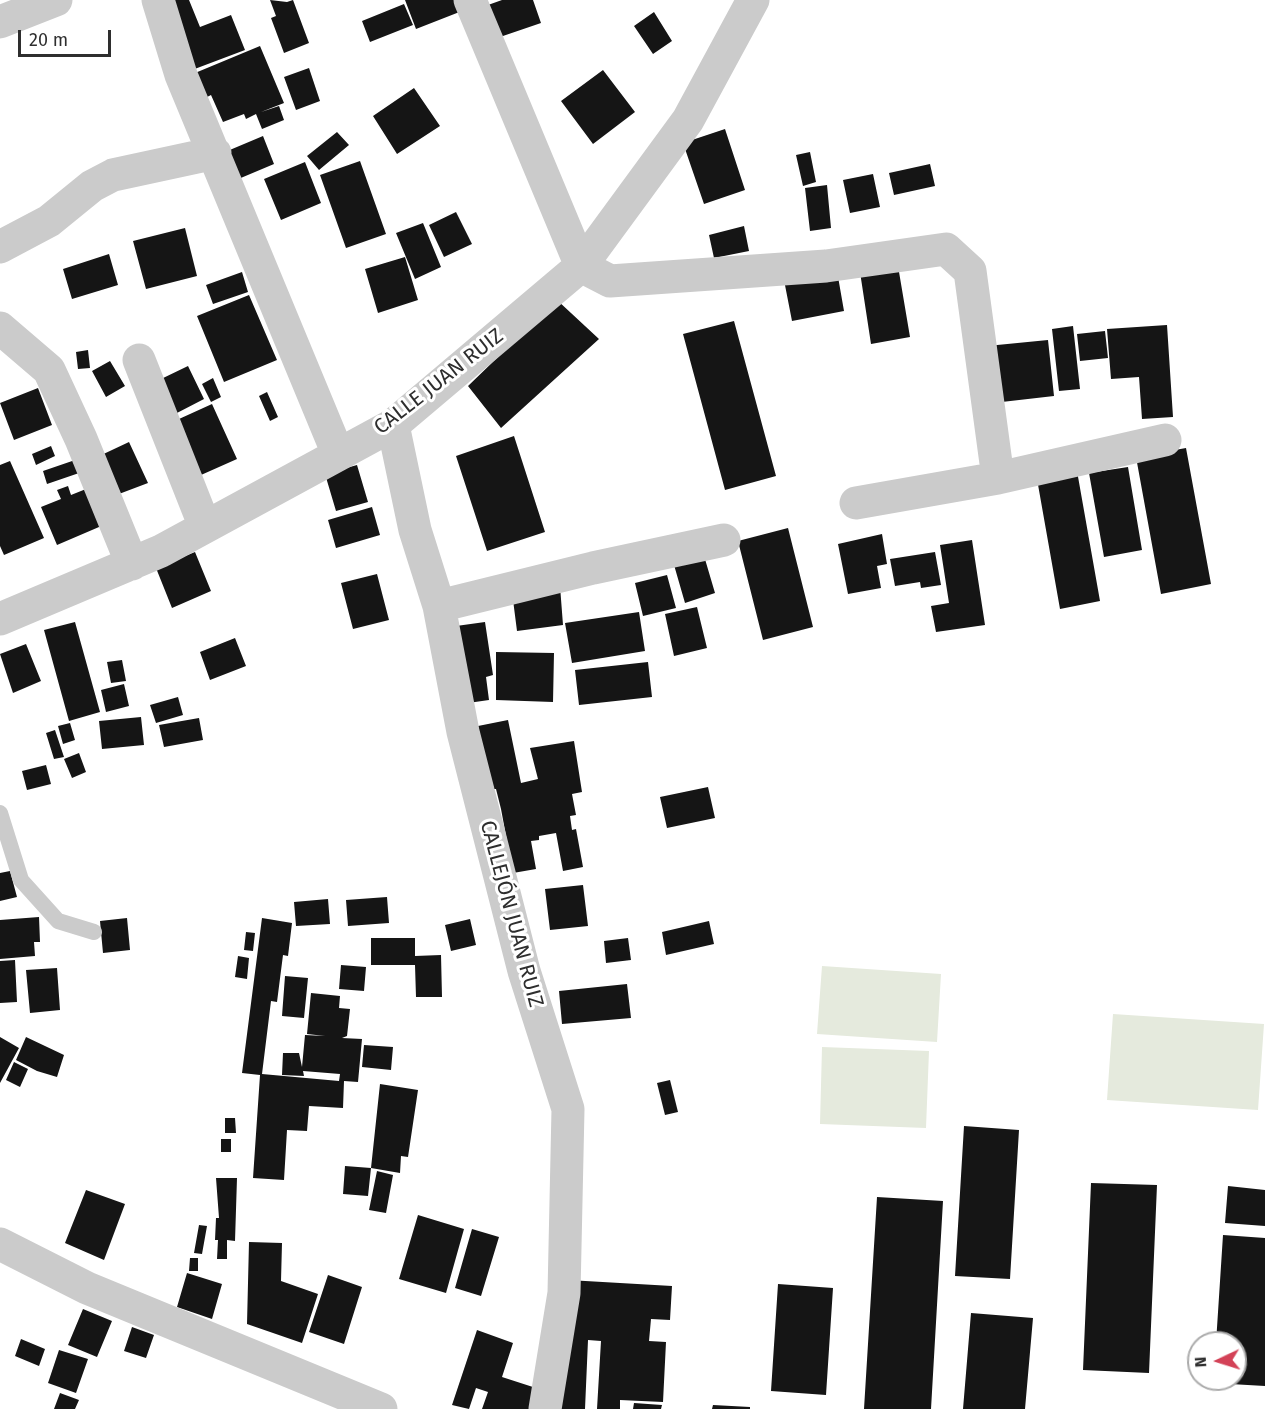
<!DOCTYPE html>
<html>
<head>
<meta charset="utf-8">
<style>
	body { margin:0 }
	#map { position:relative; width:1265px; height:1409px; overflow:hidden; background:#fff; font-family:"Fira Sans",sans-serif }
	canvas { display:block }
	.north { position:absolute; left:1187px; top:1331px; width:60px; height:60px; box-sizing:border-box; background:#fff; border:2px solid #ababab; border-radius:50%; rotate:266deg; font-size:16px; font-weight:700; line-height:24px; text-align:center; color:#2e2e2e }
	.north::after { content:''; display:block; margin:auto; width:21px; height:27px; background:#d34257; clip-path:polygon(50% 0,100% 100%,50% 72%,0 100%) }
	.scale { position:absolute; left:18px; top:30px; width:93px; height:27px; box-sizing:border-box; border:3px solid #2e2e2e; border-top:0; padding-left:8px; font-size:18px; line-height:21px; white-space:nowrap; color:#2e2e2e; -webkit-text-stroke:4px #fff; paint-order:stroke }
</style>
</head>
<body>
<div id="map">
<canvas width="1265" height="1409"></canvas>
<div class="north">N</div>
<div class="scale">20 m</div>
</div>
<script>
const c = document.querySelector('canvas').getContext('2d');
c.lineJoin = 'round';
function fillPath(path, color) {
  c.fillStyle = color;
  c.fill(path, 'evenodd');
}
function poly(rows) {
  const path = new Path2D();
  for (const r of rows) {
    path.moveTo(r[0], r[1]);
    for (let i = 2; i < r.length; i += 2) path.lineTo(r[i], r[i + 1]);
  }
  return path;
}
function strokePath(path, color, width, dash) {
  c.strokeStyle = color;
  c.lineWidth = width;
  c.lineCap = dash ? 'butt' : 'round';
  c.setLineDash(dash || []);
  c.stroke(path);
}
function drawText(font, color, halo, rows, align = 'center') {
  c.font = font + ' "Fira Sans",sans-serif';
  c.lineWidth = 6;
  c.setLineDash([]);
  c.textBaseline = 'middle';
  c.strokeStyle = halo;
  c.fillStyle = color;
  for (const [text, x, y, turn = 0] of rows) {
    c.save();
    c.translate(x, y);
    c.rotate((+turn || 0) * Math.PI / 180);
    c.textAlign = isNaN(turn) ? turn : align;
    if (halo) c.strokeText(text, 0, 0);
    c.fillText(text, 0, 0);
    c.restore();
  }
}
const green = poly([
	[822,966,941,974,937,1042,817,1034],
	[1113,1014,1264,1024,1258,1110,1107,1100],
	[822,1047,929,1051,926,1128,820,1124]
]);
const building = poly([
	[165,0,189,0,200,27,231,15,245,50,192,70],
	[270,0,287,2,293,0,309,43,284,53,271,18,276,16],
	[405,0,458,0,462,11,416,29],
	[502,0,533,0,541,23,500,37,488,5],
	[404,4,413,25,370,42,362,21],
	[654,12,672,41,653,54,634,26],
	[260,46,284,103,261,112,279,106,284,120,262,129,256,114,246,119,244,114,223,122,211,95,205,98,195,73],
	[309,68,320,101,296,110,284,77],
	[603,70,635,112,593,144,561,101],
	[414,88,440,126,397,154,373,116],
	[725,129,745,190,704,204,683,143],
	[337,132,349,145,319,170,307,156],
	[263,136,274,164,236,180,225,152],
	[810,152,816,182,803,186,796,155],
	[360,161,386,234,346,248,320,175],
	[305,162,321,203,281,220,264,179],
	[930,164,935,186,894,195,889,173],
	[873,174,880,207,850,213,843,180],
	[827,185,831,228,810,231,805,188],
	[456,212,472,244,444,257,429,225],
	[423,223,441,267,415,279,396,233],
	[744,226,749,251,714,258,709,235],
	[185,228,197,276,146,289,133,241],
	[109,254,118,285,72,299,63,269],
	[405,257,418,300,378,313,365,269],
	[898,266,910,337,871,344,860,272],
	[837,271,844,311,792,321,784,280],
	[242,272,248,292,213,304,206,285],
	[249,295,277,360,224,382,197,316],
	[557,300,599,339,501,428,468,386],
	[734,321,776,476,725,490,683,334],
	[1167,325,1173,417,1142,419,1139,377,1111,379,1107,329],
	[1073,326,1080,389,1059,391,1052,329],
	[1105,331,1108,358,1080,361,1077,334],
	[1048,340,1054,396,993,403,987,346],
	[88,350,90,368,78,369,76,352],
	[110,361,125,386,106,397,92,371],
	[188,366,204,399,175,414,159,380],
	[213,378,221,397,211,402,202,384],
	[38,388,52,425,14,440,0,403],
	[267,392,278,417,270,421,259,396],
	[212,404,237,459,192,479,168,424],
	[514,436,545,532,487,551,456,456],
	[129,442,148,483,111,497,95,458],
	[51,446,55,456,36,465,32,454],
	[1186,448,1211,584,1161,594,1136,457],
	[78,459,82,472,47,484,43,471],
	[10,461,44,538,4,555,0,546,0,465],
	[357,465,368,502,336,511,325,474],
	[1128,467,1142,550,1104,557,1089,473],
	[1077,471,1100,601,1060,609,1037,479],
	[68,486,71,495,91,487,106,524,57,545,41,507,61,499,57,490],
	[372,507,380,535,336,548,328,520],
	[788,528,813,627,763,640,738,541],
	[882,534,887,564,877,566,881,588,848,594,838,544],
	[972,540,985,625,936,632,931,606,949,603,940,545],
	[702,549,715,593,685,603,672,558],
	[195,552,211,591,172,608,156,568],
	[935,552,941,585,921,588,920,582,895,586,890,559],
	[377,574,389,620,353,629,341,583],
	[667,575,676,608,643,616,635,583],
	[560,586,563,625,517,631,512,592],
	[697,607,707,648,674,656,665,614],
	[639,612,645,651,572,663,565,623],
	[75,622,100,712,69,721,44,630],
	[485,622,493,675,486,677,489,700,468,703,449,627],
	[235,638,246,666,210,680,200,652],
	[26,644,41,681,13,693,0,654],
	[496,652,554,653,553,702,496,700],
	[122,660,126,681,111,683,107,662],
	[648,662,652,697,579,705,575,670],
	[124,684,129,706,106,712,101,690],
	[178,697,183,715,156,723,150,705],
	[141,717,144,745,102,749,99,721],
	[199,718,203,740,164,747,159,725],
	[508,720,521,783,538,779,530,748,574,741,582,792,572,794,576,815,570,816,572,830,576,829,583,867,563,871,556,833,539,836,539,840,531,841,536,869,513,873,501,809,496,789,491,789,478,726],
	[70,723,75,740,63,744,58,726],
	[55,730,64,757,54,759,46,733],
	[79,753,86,772,72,778,64,759],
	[46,765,51,784,27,790,22,771],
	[708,787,715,818,667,828,660,797],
	[10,871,17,897,0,901,0,873],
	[583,885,588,926,550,930,545,889],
	[387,897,389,923,348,926,346,900],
	[328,899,330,924,296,926,294,902],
	[39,917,40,942,34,942,35,956,0,959,0,920],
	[127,918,130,950,103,953,100,921],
	[262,918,292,923,288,956,283,955,277,1002,271,1001,262,1074,339,1081,340,1074,303,1071,304,1076,282,1075,283,1053,299,1053,302,1067,305,1035,325,1036,307,1034,311,993,340,996,339,1008,350,1009,347,1036,342,1038,362,1039,358,1082,344,1081,343,1108,309,1106,307,1131,287,1130,284,1180,253,1178,260,1075,242,1073],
	[470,919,476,945,451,951,445,925],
	[709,921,714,944,666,955,662,932],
	[246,932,255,933,253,951,244,950],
	[371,938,415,938,415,956,441,955,442,997,416,997,415,965,371,965],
	[628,938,631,960,606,963,604,941],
	[238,956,249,958,247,979,235,977],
	[15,960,17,1002,0,1003,0,961],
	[341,965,366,967,364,991,339,989],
	[57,968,60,1010,30,1013,26,970],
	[285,976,308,978,304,1018,282,1016],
	[627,984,631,1018,562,1024,559,991],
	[0,1037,19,1048,0,1083],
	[26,1037,64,1055,57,1077,37,1071,16,1060],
	[364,1045,393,1047,391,1070,362,1067],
	[14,1062,28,1069,20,1087,6,1080],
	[670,1080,678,1112,665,1115,657,1083],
	[380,1084,418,1090,408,1157,401,1156,400,1173,371,1168],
	[225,1118,235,1118,236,1133,225,1133],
	[964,1126,1019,1130,1010,1279,955,1276],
	[221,1139,231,1139,231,1152,221,1152],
	[345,1166,371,1168,368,1196,343,1194],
	[377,1171,393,1175,386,1213,369,1210],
	[216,1178,237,1178,235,1241,227,1240,227,1259,217,1259,218,1240,215,1240,216,1218,219,1218],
	[1091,1183,1157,1185,1149,1373,1083,1370],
	[1228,1186,1265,1190,1265,1226,1225,1223],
	[86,1190,125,1204,104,1260,65,1243],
	[877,1197,943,1201,931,1409,864,1409],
	[418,1215,464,1229,446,1293,399,1279],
	[199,1225,207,1226,202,1254,194,1253],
	[472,1229,499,1237,481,1296,455,1288],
	[1223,1235,1265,1238,1265,1386,1213,1383,1213,1379,1235,1379,1235,1343,1216,1343],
	[249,1242,282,1243,281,1281,318,1294,302,1343,247,1324],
	[190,1258,198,1258,198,1271,189,1271],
	[187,1273,222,1284,212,1319,177,1307],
	[328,1275,362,1287,344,1344,309,1332],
	[568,1280,672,1286,670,1320,651,1319,649,1341,666,1342,663,1402,620,1400,620,1409,597,1409,601,1341,588,1340,585,1409,561,1409],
	[778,1284,833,1288,826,1395,771,1391],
	[83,1309,112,1321,97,1357,68,1345],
	[971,1313,1033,1318,1025,1409,963,1409],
	[132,1327,154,1335,146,1358,124,1351],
	[477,1330,513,1343,502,1377,536,1388,530,1409,482,1409,488,1392,476,1388,469,1409,452,1405],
	[21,1339,45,1349,39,1366,15,1356],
	[59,1350,88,1359,76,1393,48,1383],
	[60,1393,79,1400,75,1409,54,1409],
	[634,1403,662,1405,661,1409,633,1409],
	[713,1405,750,1407,750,1409,712,1409]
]);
const lane = poly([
	[0,813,21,880,58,921,94,932]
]);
const street = poly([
	[158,0,181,75,338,454],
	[470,0,581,266,610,281,826,266,946,249,970,271,998,478],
	[0,22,56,0],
	[0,247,49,221,92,186,113,175,215,153],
	[0,328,49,370,81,439,132,564],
	[139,360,205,527],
	[393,425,415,530,439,606,463,732,524,971,568,1109,564,1293,545,1409],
	[856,503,998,478,1165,440],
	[439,606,593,568,724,540],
	[0,619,161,551,393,425,581,266,688,120,753,0],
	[0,1244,87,1288,381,1409]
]);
const streetNames = [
	["CALLE JUAN RUIZ",439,382,-38],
	["CALLEJÓN JUAN RUIZ",511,914,75]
];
fillPath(green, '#e5eadd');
fillPath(building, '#151515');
strokePath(lane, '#cbcbcb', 16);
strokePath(street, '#cbcbcb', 33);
drawText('21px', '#2e2e2e', '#fff', streetNames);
</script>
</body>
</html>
